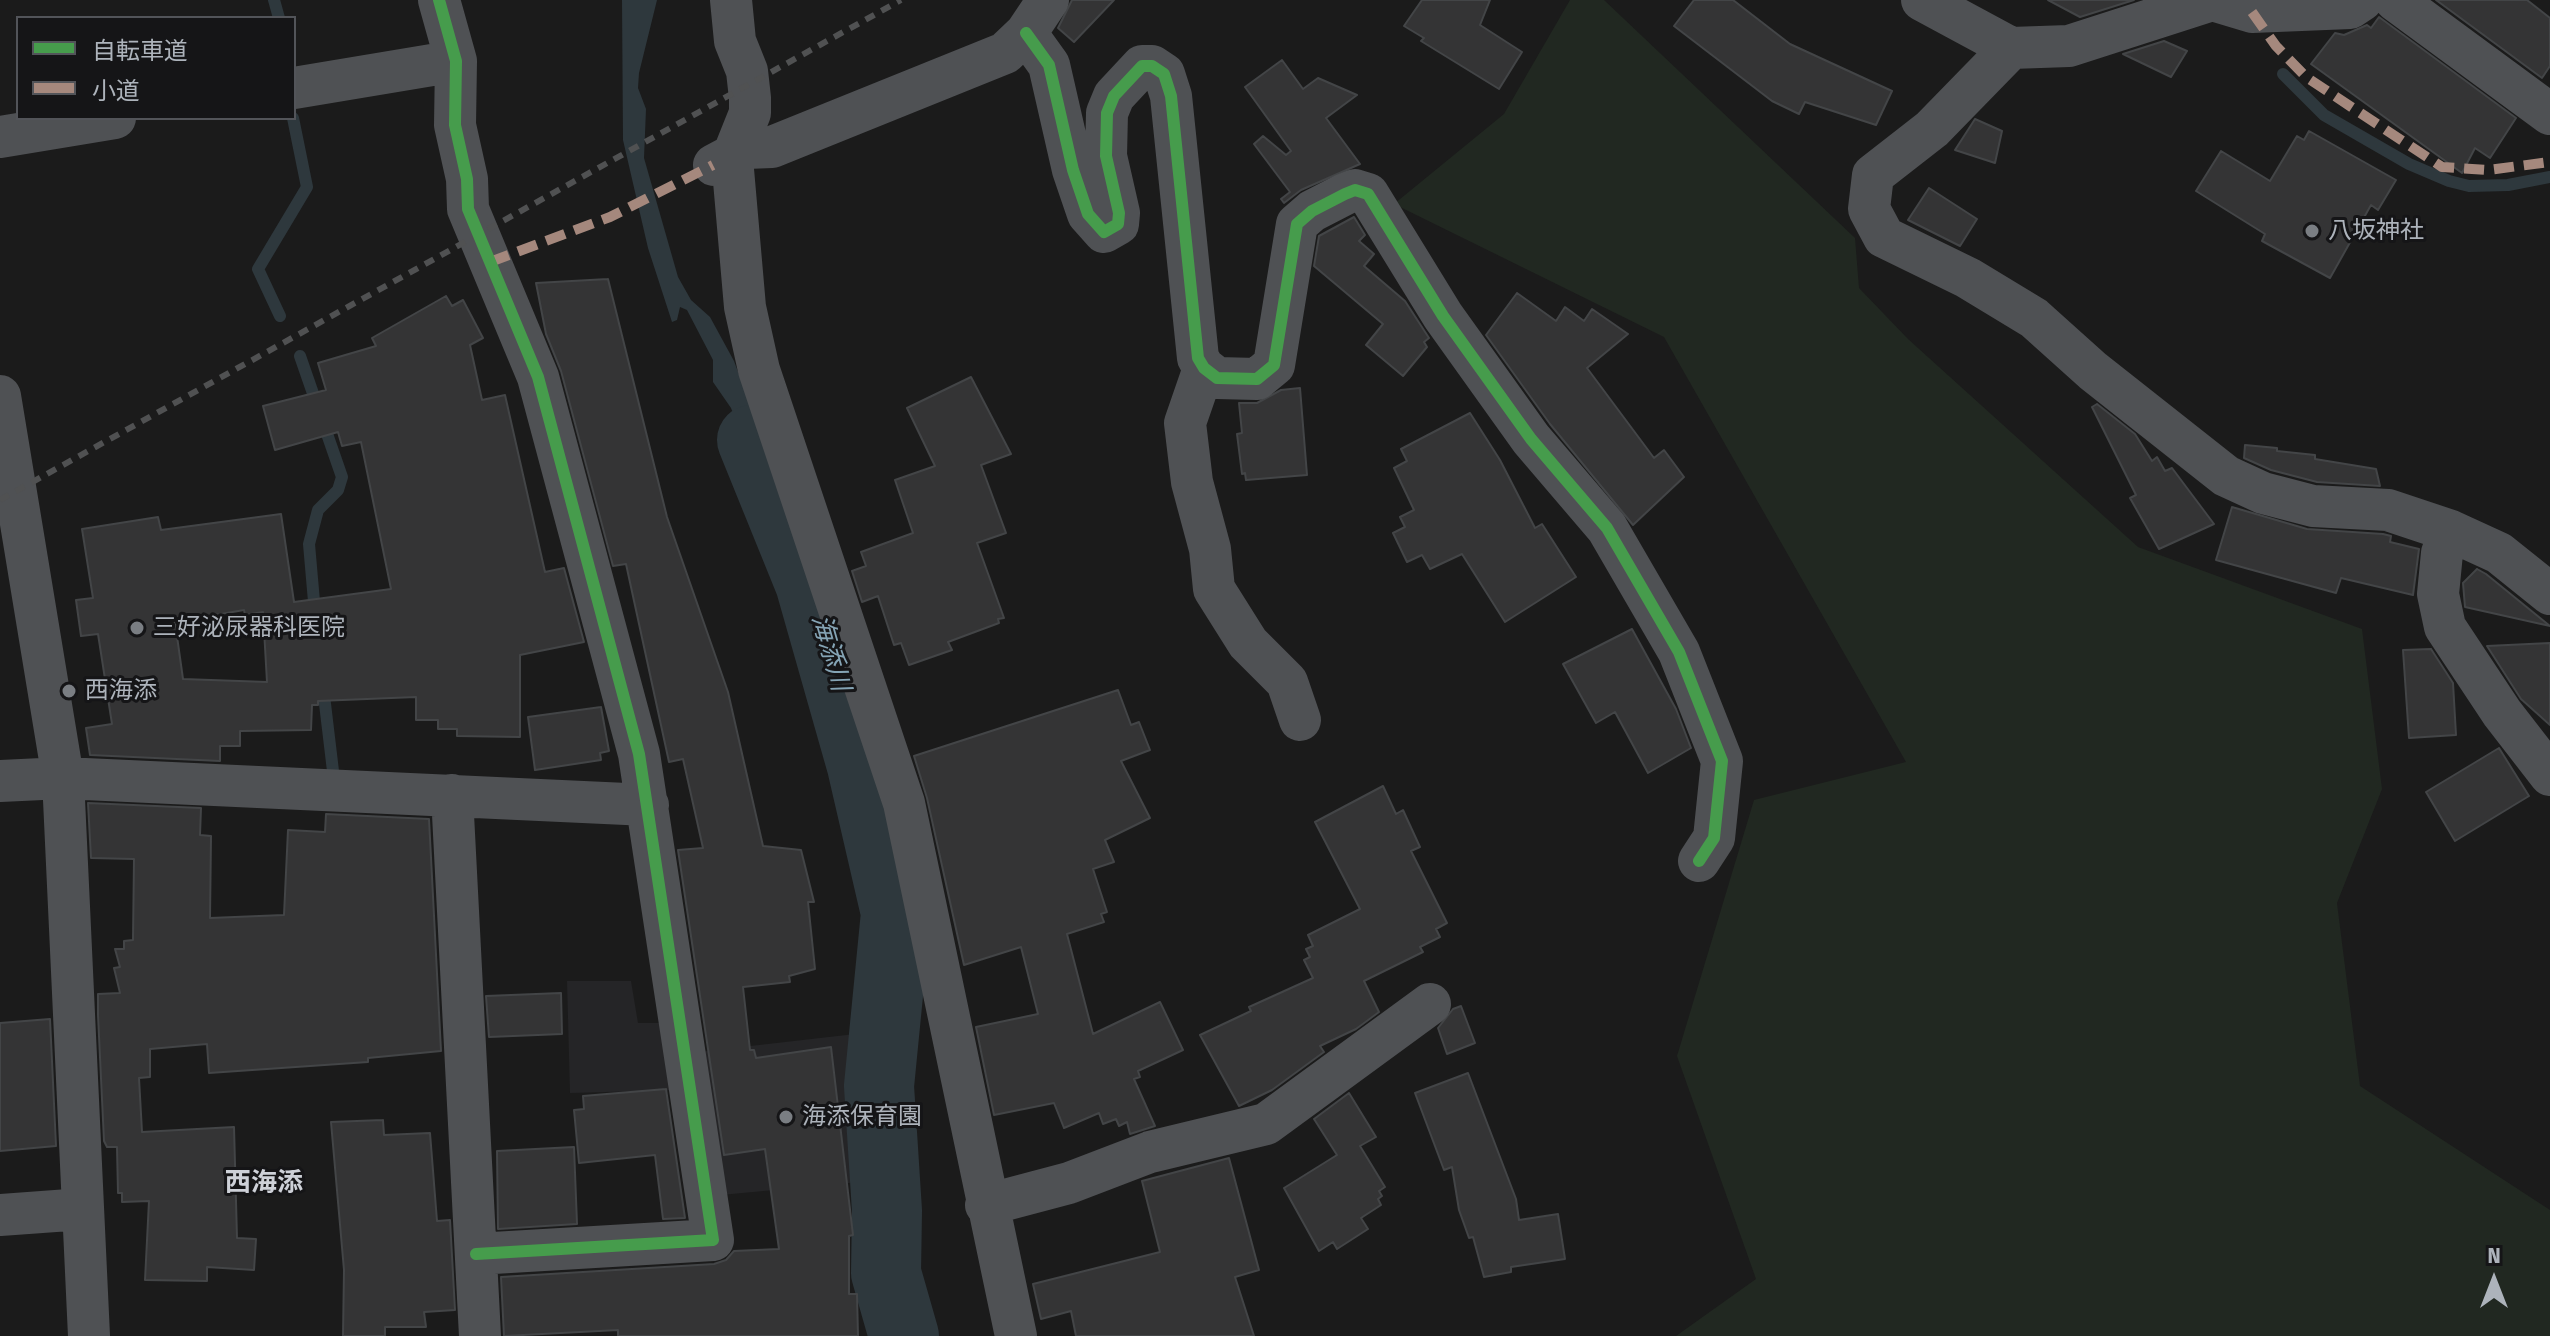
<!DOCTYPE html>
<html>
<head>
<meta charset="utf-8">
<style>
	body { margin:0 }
	#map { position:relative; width:2550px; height:1336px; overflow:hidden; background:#1b1b1b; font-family:"Fira Sans Condensed","Noto Sans JP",sans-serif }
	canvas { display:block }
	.legend { position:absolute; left:16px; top:16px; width:280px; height:104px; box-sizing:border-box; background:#151517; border:2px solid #525459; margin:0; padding:10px 14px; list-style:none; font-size:24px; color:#adb3bb }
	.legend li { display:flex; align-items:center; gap:16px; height:40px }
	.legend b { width:40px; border:2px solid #525459 }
	.north { position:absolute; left:2454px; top:1240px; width:80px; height:80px; -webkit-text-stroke:6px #151517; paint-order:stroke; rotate:0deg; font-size:22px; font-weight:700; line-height:32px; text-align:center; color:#adb3bb }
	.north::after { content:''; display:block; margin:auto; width:28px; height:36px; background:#adb3bb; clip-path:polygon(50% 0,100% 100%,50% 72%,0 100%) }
</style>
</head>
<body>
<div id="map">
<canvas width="2550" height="1336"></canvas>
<ul class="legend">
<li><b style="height:10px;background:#469c4c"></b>自転車道</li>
<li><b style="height:10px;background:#a5887d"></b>小道</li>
</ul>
<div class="north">N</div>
</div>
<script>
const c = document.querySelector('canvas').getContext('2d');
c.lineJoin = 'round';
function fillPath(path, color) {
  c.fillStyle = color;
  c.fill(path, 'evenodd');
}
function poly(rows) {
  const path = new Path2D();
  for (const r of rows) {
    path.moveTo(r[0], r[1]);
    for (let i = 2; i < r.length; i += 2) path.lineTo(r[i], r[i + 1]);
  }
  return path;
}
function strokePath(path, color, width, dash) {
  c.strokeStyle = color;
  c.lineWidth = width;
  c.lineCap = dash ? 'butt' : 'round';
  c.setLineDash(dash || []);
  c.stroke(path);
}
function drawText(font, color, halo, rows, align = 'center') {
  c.font = font + ' "Fira Sans Condensed","Noto Sans JP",sans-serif';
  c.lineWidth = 6;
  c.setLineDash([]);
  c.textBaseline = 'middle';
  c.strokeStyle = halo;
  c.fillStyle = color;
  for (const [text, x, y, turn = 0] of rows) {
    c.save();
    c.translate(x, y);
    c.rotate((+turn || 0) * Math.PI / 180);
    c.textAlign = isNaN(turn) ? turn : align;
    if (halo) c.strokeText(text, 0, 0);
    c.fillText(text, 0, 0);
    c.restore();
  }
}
const built = poly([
	[567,981,631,981,638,1023,670,1023,679,1090,570,1093],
	[855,1034,870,1181,721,1195,698,1052]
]);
const green = poly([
	[1570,0,1604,0,1855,238,1859,288,1908,339,2138,547,2362,629,2382,789,2337,903,2360,1086,2550,1210,2550,1336,1676,1336,1756,1279,1677,1056,1754,800,1906,762,1664,337,1394,204,1504,114]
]);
const water = poly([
	[622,0,657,0,639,73,638,88,646,109,644,158,678,277,691,300,710,317,734,361,796,527,780,536,731,408,713,382,713,360,687,310,680,307,677,320,672,322,648,248,623,140]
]);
const stream = poly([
	[274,0,279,18],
	[2283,74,2324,115,2409,164,2449,181,2469,186,2508,185,2550,177],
	[280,316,258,269,307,187,293,118],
	[300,356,342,477,338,490,318,510,309,544,315,613],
	[323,687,333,771]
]);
const river = poly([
	[752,440,810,583,862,766,896,913,879,1086,887,1211,886,1273,904,1336]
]);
const building = poly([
	[1072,0,1114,0,1074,42,1058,28,1072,0],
	[1422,0,1490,0,1480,25,1522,52,1499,89,1421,41,1424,38,1404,26,1422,0],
	[1694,0,1733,0,1790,44,1892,91,1876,125,1805,102,1799,114,1772,101,1674,26,1694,0],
	[2048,0,2134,0,2080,17,2048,0],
	[2436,0,2527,0,2550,18,2550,66,2542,78,2436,0],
	[2379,17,2516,118,2490,158,2475,148,2462,173,2311,64,2335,33,2344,35,2367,25,2371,28,2379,17],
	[2164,41,2187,51,2171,77,2123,54,2164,41],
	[1282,60,1303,89,1318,78,1357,95,1326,118,1360,164,1301,190,1284,203,1281,199,1290,192,1254,144,1263,136,1286,155,1291,151,1245,87,1282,60],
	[1975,119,2002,131,1995,163,1955,150,1975,119],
	[2309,131,2396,180,2378,210,2371,205,2330,278,2262,241,2265,234,2196,191,2221,151,2270,181,2297,136,2304,140,2309,131],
	[1929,188,1977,219,1960,246,1908,220,1929,188],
	[1354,217,1365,235,1359,241,1374,254,1364,266,1405,301,1429,338,1424,342,1427,347,1403,376,1366,345,1383,324,1314,266,1319,236,1354,217],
	[608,279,667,517,728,692,763,846,801,850,814,902,808,902,815,969,789,976,790,982,743,987,750,1050,754,1050,756,1058,831,1047,853,1235,849,1236,849,1294,857,1294,858,1336,618,1336,618,1330,504,1336,501,1277,714,1264,726,1260,734,1251,779,1249,765,1149,724,1155,678,850,703,848,683,759,669,762,626,564,613,566,561,371,546,334,536,283,608,279],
	[1517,293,1556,321,1565,307,1584,321,1592,309,1628,334,1587,368,1654,458,1664,450,1684,477,1633,525,1550,424,1486,335,1517,293],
	[446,296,452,306,463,300,483,338,470,345,482,400,505,395,545,572,564,568,584,642,520,655,520,737,457,736,457,729,438,729,438,720,416,720,416,697,318,701,318,705,312,705,311,730,240,731,240,746,220,746,220,761,90,755,86,728,112,724,98,634,81,636,76,600,93,598,82,529,158,517,161,530,281,514,294,602,391,589,361,442,342,446,338,432,275,450,263,406,326,390,318,363,376,346,372,338,446,296],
	[244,610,245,615,263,612,267,682,183,679,175,622,244,610],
	[971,377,1011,454,981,465,1006,533,977,543,1004,618,998,619,999,623,948,642,952,650,909,665,901,643,894,645,878,596,862,602,852,571,866,566,861,552,913,533,895,480,935,466,907,408,971,377],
	[1300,388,1307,475,1246,480,1245,473,1242,474,1237,434,1242,433,1239,403,1257,403,1281,390,1300,388],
	[2097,404,2135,434,2152,461,2157,457,2165,471,2172,468,2214,524,2159,549,2130,498,2136,495,2092,407,2097,404],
	[1470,413,1500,460,1535,528,1542,524,1576,577,1505,622,1462,554,1430,569,1422,555,1407,562,1393,533,1405,527,1400,517,1414,510,1394,468,1407,461,1401,449,1470,413],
	[2245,445,2277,448,2277,451,2315,455,2315,459,2376,469,2380,486,2317,482,2271,470,2244,458,2245,445],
	[2232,507,2307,529,2383,534,2391,536,2390,542,2419,549,2413,595,2341,578,2336,593,2216,560,2232,507],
	[2477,569,2486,574,2550,626,2465,607,2463,583,2477,569],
	[1632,629,1676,709,1691,748,1648,773,1615,712,1596,723,1563,664,1632,629],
	[2550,643,2550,725,2521,699,2487,646,2550,643],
	[2431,649,2453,683,2456,735,2409,738,2403,650,2431,649],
	[1118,690,1131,725,1139,722,1150,750,1121,761,1150,818,1105,840,1114,862,1093,869,1107,912,1101,914,1104,922,1067,934,1093,1034,1160,1002,1183,1050,1138,1071,1140,1077,1134,1079,1155,1126,1130,1134,1127,1122,1119,1126,1116,1119,1103,1124,1099,1113,1064,1128,1054,1103,994,1115,976,1027,1038,1014,1021,947,964,965,927,798,914,756,1118,690],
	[601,707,609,751,600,753,601,760,535,770,528,717,601,707],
	[2499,748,2529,796,2455,841,2426,792,2499,748],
	[1383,786,1396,814,1403,810,1420,847,1411,851,1447,923,1436,929,1440,937,1420,947,1423,952,1364,981,1379,1012,1356,1029,1320,1046,1324,1052,1272,1090,1239,1106,1200,1035,1251,1011,1249,1007,1313,978,1304,960,1310,957,1306,949,1313,946,1308,935,1360,909,1315,822,1383,786],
	[88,803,201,808,200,835,211,836,210,918,284,915,288,830,325,832,326,814,429,819,441,1051,368,1058,368,1062,209,1073,207,1044,150,1049,150,1077,139,1078,142,1132,234,1127,237,1238,256,1239,254,1270,207,1267,207,1281,145,1280,149,1201,122,1202,122,1193,118,1193,117,1147,107,1147,104,1141,98,1015,98,994,120,993,114,968,120,967,115,949,124,949,124,941,133,940,134,859,91,858,88,803],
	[561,993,562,1034,489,1037,486,996,561,993],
	[1461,1006,1475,1043,1447,1054,1438,1028,1453,1009,1461,1006],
	[50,1019,56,1146,0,1151,0,1023,50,1019],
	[1468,1073,1516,1199,1519,1220,1558,1214,1565,1259,1511,1267,1511,1272,1484,1277,1473,1237,1469,1238,1459,1210,1452,1167,1444,1170,1415,1093,1468,1073],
	[666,1089,685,1218,663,1219,655,1155,579,1163,574,1110,584,1109,583,1096,666,1089],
	[1349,1093,1376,1137,1360,1146,1385,1187,1379,1191,1382,1196,1378,1199,1381,1205,1361,1218,1368,1229,1337,1249,1333,1242,1319,1251,1284,1188,1337,1155,1314,1119,1349,1093],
	[383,1120,384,1135,430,1133,437,1221,450,1220,455,1310,424,1312,426,1327,385,1327,385,1336,343,1336,344,1270,331,1122,383,1120],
	[574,1147,577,1224,498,1229,497,1151,574,1147],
	[1229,1158,1259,1270,1235,1277,1254,1336,1076,1336,1071,1311,1041,1319,1033,1284,1160,1252,1142,1181,1229,1158]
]);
const street = poly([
	[439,0,456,61,455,125,467,179,468,209,538,377,639,754,713,1240,476,1254],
	[731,0,735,41,747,71,750,98,750,113,732,158,745,307,759,370,904,803,1016,1336],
	[1922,0,2011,48,2069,46,2212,0],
	[2212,0,2252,12,2350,8,2362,0],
	[2395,0,2550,114],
	[1026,33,1049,65,1073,170,1088,214,1104,232,1118,224,1119,213,1106,156,1107,113,1114,96,1142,66,1152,66,1164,74,1171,96,1198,358,1204,368,1217,378,1257,379,1274,365,1297,224,1312,211,1345,194,1355,190,1368,194,1443,316,1531,439,1607,528,1679,652,1722,761,1714,838,1699,861],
	[2011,48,1932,129,1873,175,1869,209,1884,237,1968,278,2034,318,2093,371,2226,476,2263,493,2313,506,2388,510,2451,531,2499,553,2550,594],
	[294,88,456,61],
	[0,137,115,118],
	[714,165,746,148,772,147,1005,53,1026,33,1048,0],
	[1204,368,1185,423,1192,482,1210,549,1214,589,1248,643,1287,682,1300,720],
	[0,396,63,778,89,1336],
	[2451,531,2442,553,2438,594,2445,627,2502,713,2550,775],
	[0,781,63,778,648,805],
	[452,795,480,1336],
	[986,1205,1069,1183,1150,1152,1266,1124,1430,1004],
	[0,1215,83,1209]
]);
const rail = poly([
	[0,500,901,0]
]);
const quiet = poly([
	[2252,12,2276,46,2306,77,2442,167,2488,170,2550,162],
	[490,262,610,217,713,165]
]);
const cycleway = poly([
	[439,0,456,61,455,125,467,179,468,209,538,377,639,754,713,1240,476,1254],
	[1026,33,1049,65,1073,170,1088,214,1104,232,1118,224,1119,213,1106,156,1107,113,1114,96,1142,66,1152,66,1164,74,1171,96,1198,358,1204,368,1217,378,1257,379,1274,365,1297,224,1312,211,1345,194,1355,190,1368,194,1443,316,1531,439,1607,528,1679,652,1722,761,1714,838,1699,861]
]);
const markers = [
	[2312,231,8,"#7a7e83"],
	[137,628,8,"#7a7e83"],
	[69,691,8,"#7a7e83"],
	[786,1117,8,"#7a7e83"]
];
const poiNames = [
	["八坂神社",2328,231],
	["三好泌尿器科医院",153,628],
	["西海添",85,691],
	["海添保育園",802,1117]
];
const waterNames = [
	["海添川",830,653,74]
];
const neighbourhoodNames = [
	["西海添",264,1184]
];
fillPath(built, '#252527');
fillPath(green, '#212821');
fillPath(water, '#2e383d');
strokePath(stream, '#2e383d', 12);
strokePath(river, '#2e383d', 70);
fillPath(building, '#343435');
strokePath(building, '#434547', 2);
strokePath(street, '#4f5154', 42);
strokePath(rail, '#505152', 6, [10, 8]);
strokePath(quiet, '#a5887d', 10, [20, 10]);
strokePath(cycleway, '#469c4c', 12);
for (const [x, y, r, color] of markers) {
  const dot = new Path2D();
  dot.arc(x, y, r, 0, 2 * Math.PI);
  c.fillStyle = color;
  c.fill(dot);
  strokePath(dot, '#151517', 3);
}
drawText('24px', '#adb3bb', '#151517', poiNames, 'left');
drawText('italic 26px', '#85a4b5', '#151517', waterNames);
drawText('bold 26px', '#ced1d8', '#151517', neighbourhoodNames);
</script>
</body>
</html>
